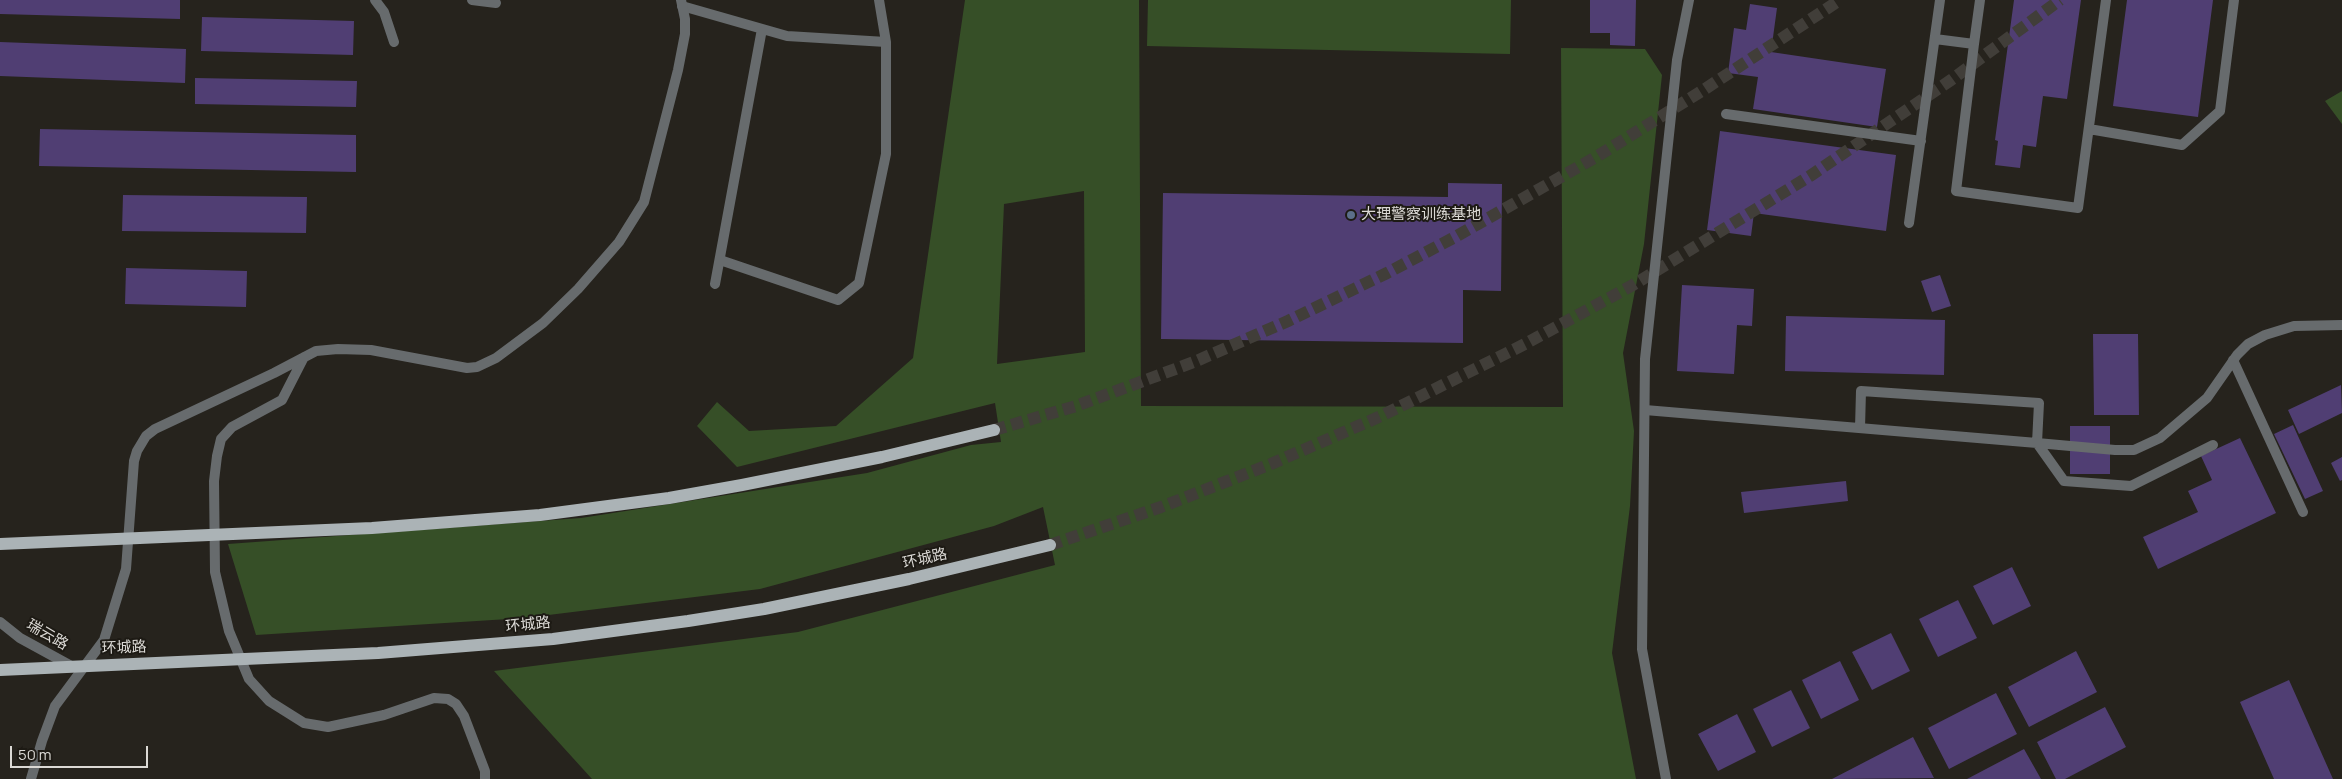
<!DOCTYPE html>
<html>
<head>
<meta charset="utf-8">
<style>
	body { margin:0 }
	#map { position:relative; width:2342px; height:779px; overflow:hidden; background:#26231d; font-family:Manrope,sans-serif }
	canvas { display:block }
	.scale { position:absolute; left:10px; top:746px; width:138px; height:22px; box-sizing:border-box; border:2px solid #dbd9d5; border-top:0; padding-left:6px; font-size:15px; line-height:18px; white-space:nowrap; color:#dbd9d5; -webkit-text-stroke:4px #1d1a14; paint-order:stroke }
</style>
</head>
<body>
<div id="map">
<canvas width="2342" height="779"></canvas>
<div class="scale">50 m</div>
</div>
<script>
const c = document.querySelector('canvas').getContext('2d');
c.lineJoin = 'round';
function fillPath(path, color) {
  c.fillStyle = color;
  c.fill(path, 'evenodd');
}
function poly(rows) {
  const path = new Path2D();
  for (const r of rows) {
    path.moveTo(r[0], r[1]);
    for (let i = 2; i < r.length; i += 2) path.lineTo(r[i], r[i + 1]);
  }
  return path;
}
function strokePath(path, color, width, dash) {
  c.strokeStyle = color;
  c.lineWidth = width;
  c.lineCap = dash ? 'butt' : 'round';
  c.setLineDash(dash || []);
  c.stroke(path);
}
function drawText(font, color, halo, rows, align = 'center') {
  c.font = font + ' Manrope,"Noto Sans SC",sans-serif';
  c.lineWidth = 4;
  c.setLineDash([]);
  c.textBaseline = 'middle';
  c.strokeStyle = halo;
  c.fillStyle = color;
  for (const [text, x, y, turn = 0] of rows) {
    c.save();
    c.translate(x, y);
    c.rotate((+turn || 0) * Math.PI / 180);
    c.textAlign = isNaN(turn) ? turn : align;
    if (halo) c.strokeText(text, 0, 0);
    c.fillText(text, 0, 0);
    c.restore();
  }
}
const green = poly([
	[965,0,1139,0,1141,406,1563,407,1561,48,1645,49,1662,75,1644,244,1623,353,1634,431,1630,506,1612,653,1636,779,592,779,494,671,798,632,1055,565,1043,507,994,526,760,589,524,618,256,635,228,544,581,518,867,473,971,445,1001,442,995,403,737,467,697,426,717,402,749,431,836,426,913,358],
	[1084,191,1085,352,997,364,1004,204],
	[1148,0,1511,0,1510,54,1147,46],
	[2342,91,2342,124,2325,101]
]);
const building = poly([
	[0,0,180,0,180,19,0,14],
	[1590,0,1636,0,1635,46,1610,45,1610,33,1590,33],
	[2014,0,2081,0,2067,99,2043,96,2036,147,2023,145,2020,168,1995,165,1998,141,1995,140],
	[2127,0,2213,0,2198,117,2113,106],
	[1750,4,1777,8,1771,52,1886,69,1877,127,1753,109,1758,77,1728,73,1734,28,1746,30],
	[202,17,354,21,353,55,201,51],
	[0,42,186,49,185,83,0,76],
	[195,78,357,81,356,107,195,104],
	[40,129,356,135,356,172,39,166],
	[1720,131,1896,155,1886,231,1754,213,1751,236,1707,230],
	[1448,183,1502,184,1501,291,1463,290,1463,343,1161,339,1163,193,1448,197],
	[123,195,307,197,306,233,122,231],
	[126,268,247,271,246,307,125,304],
	[1940,275,1951,306,1932,312,1921,281],
	[1682,285,1754,289,1752,326,1737,325,1734,374,1677,371],
	[1786,316,1945,320,1944,375,1785,371],
	[2093,334,2138,334,2139,415,2094,415],
	[2341,385,2342,413,2299,434,2288,410],
	[2293,425,2323,491,2305,499,2274,434],
	[2070,426,2110,426,2110,474,2070,474],
	[2240,438,2276,513,2158,569,2143,537,2198,512,2188,491,2212,480,2201,456],
	[2342,457,2342,480,2340,481,2331,463],
	[1846,481,1848,501,1744,513,1741,492],
	[2012,567,2031,606,1993,625,1973,586],
	[1958,600,1977,638,1938,657,1919,619],
	[1891,633,1910,671,1872,690,1852,652],
	[2076,651,2097,692,2029,727,2008,687],
	[1840,661,1859,700,1821,719,1802,680],
	[2289,680,2333,779,2274,779,2240,702],
	[1791,690,1810,728,1772,747,1753,709],
	[1996,693,2017,734,1949,769,1928,728],
	[2105,707,2126,747,2065,779,2056,779,2037,742],
	[1737,714,1756,752,1718,771,1698,734],
	[1913,737,1934,778,1832,779],
	[2024,749,2041,779,1967,779]
]);
const primaryTunnel = poly([
	[994,430,1076,406,1194,362,1288,321,1387,273,1455,237,1596,157,1705,89,1840,0],
	[1050,545,1161,507,1271,464,1381,416,1525,344,1633,285,1810,176,1951,80,2060,0]
]);
const service = poly([
	[472,0,496,3],
	[682,6,787,36,886,42],
	[1935,39,1974,44,1956,191,2078,208,2106,0],
	[1974,44,1980,0],
	[1726,114,1921,141],
	[2089,129,2182,145,2220,111,2234,0],
	[1909,223,1940,0],
	[720,260,838,300,859,283,886,154,886,42,879,0],
	[715,284,762,29],
	[2233,360,2303,512],
	[1645,410,2037,443,2064,481,2131,486,2213,445],
	[1860,428,1861,391,2039,403,2037,443,2115,450,2134,450,2160,438,2207,398,2237,355,2248,344,2265,335,2294,326,2342,325]
]);
const minor = poly([
	[375,0,384,12,394,42],
	[304,357,282,400,232,427,221,439,217,456,214,481,215,572,229,631,249,679,269,701,304,723,328,727,384,715,434,698,448,699,456,704,464,716,485,771,485,779],
	[31,779,42,741,55,706,104,640,126,569,134,461,137,451,146,436,155,429,274,373,316,351,338,349,371,350,467,368,477,367,496,358,543,323,578,289,619,242,644,202,678,70,685,34,685,19,681,0]
]);
const tertiary = poly([
	[0,622,20,638,73,667],
	[1666,779,1642,649,1645,359,1677,60,1689,0]
]);
const primary = poly([
	[0,544,372,528,540,515,669,498,742,485,882,457,994,430],
	[0,670,378,653,553,639,688,621,764,609,909,579,1050,545]
]);
const markers = [
	[1351,215,5,"#5c6f8a"]
];
const poiNames = [
	["大理警察训练基地",1361,215]
];
const streetNames = [
	["环城路",925,559,-13],
	["环城路",528,625,-6],
	["瑞云路",47,635,30],
	["环城路",124,648,-2]
];
fillPath(green, '#364f27');
fillPath(building, '#503e73');
strokePath(primaryTunnel, '#413e39', 12, [12, 6]);
strokePath(service, '#676b6d', 10);
strokePath(minor, '#676b6d', 10);
strokePath(tertiary, '#676b6d', 10);
strokePath(primary, '#abb3b6', 12);
for (const [x, y, r, color] of markers) {
  const dot = new Path2D();
  dot.arc(x, y, r, 0, 2 * Math.PI);
  c.fillStyle = color;
  c.fill(dot);
  strokePath(dot, '#1d1a14', 2);
}
drawText('15px', '#dbd9d5', '#1d1a14', poiNames, 'left');
drawText('15px', '#dbd9d5', '#1d1a14', streetNames);
</script>
</body>
</html>
